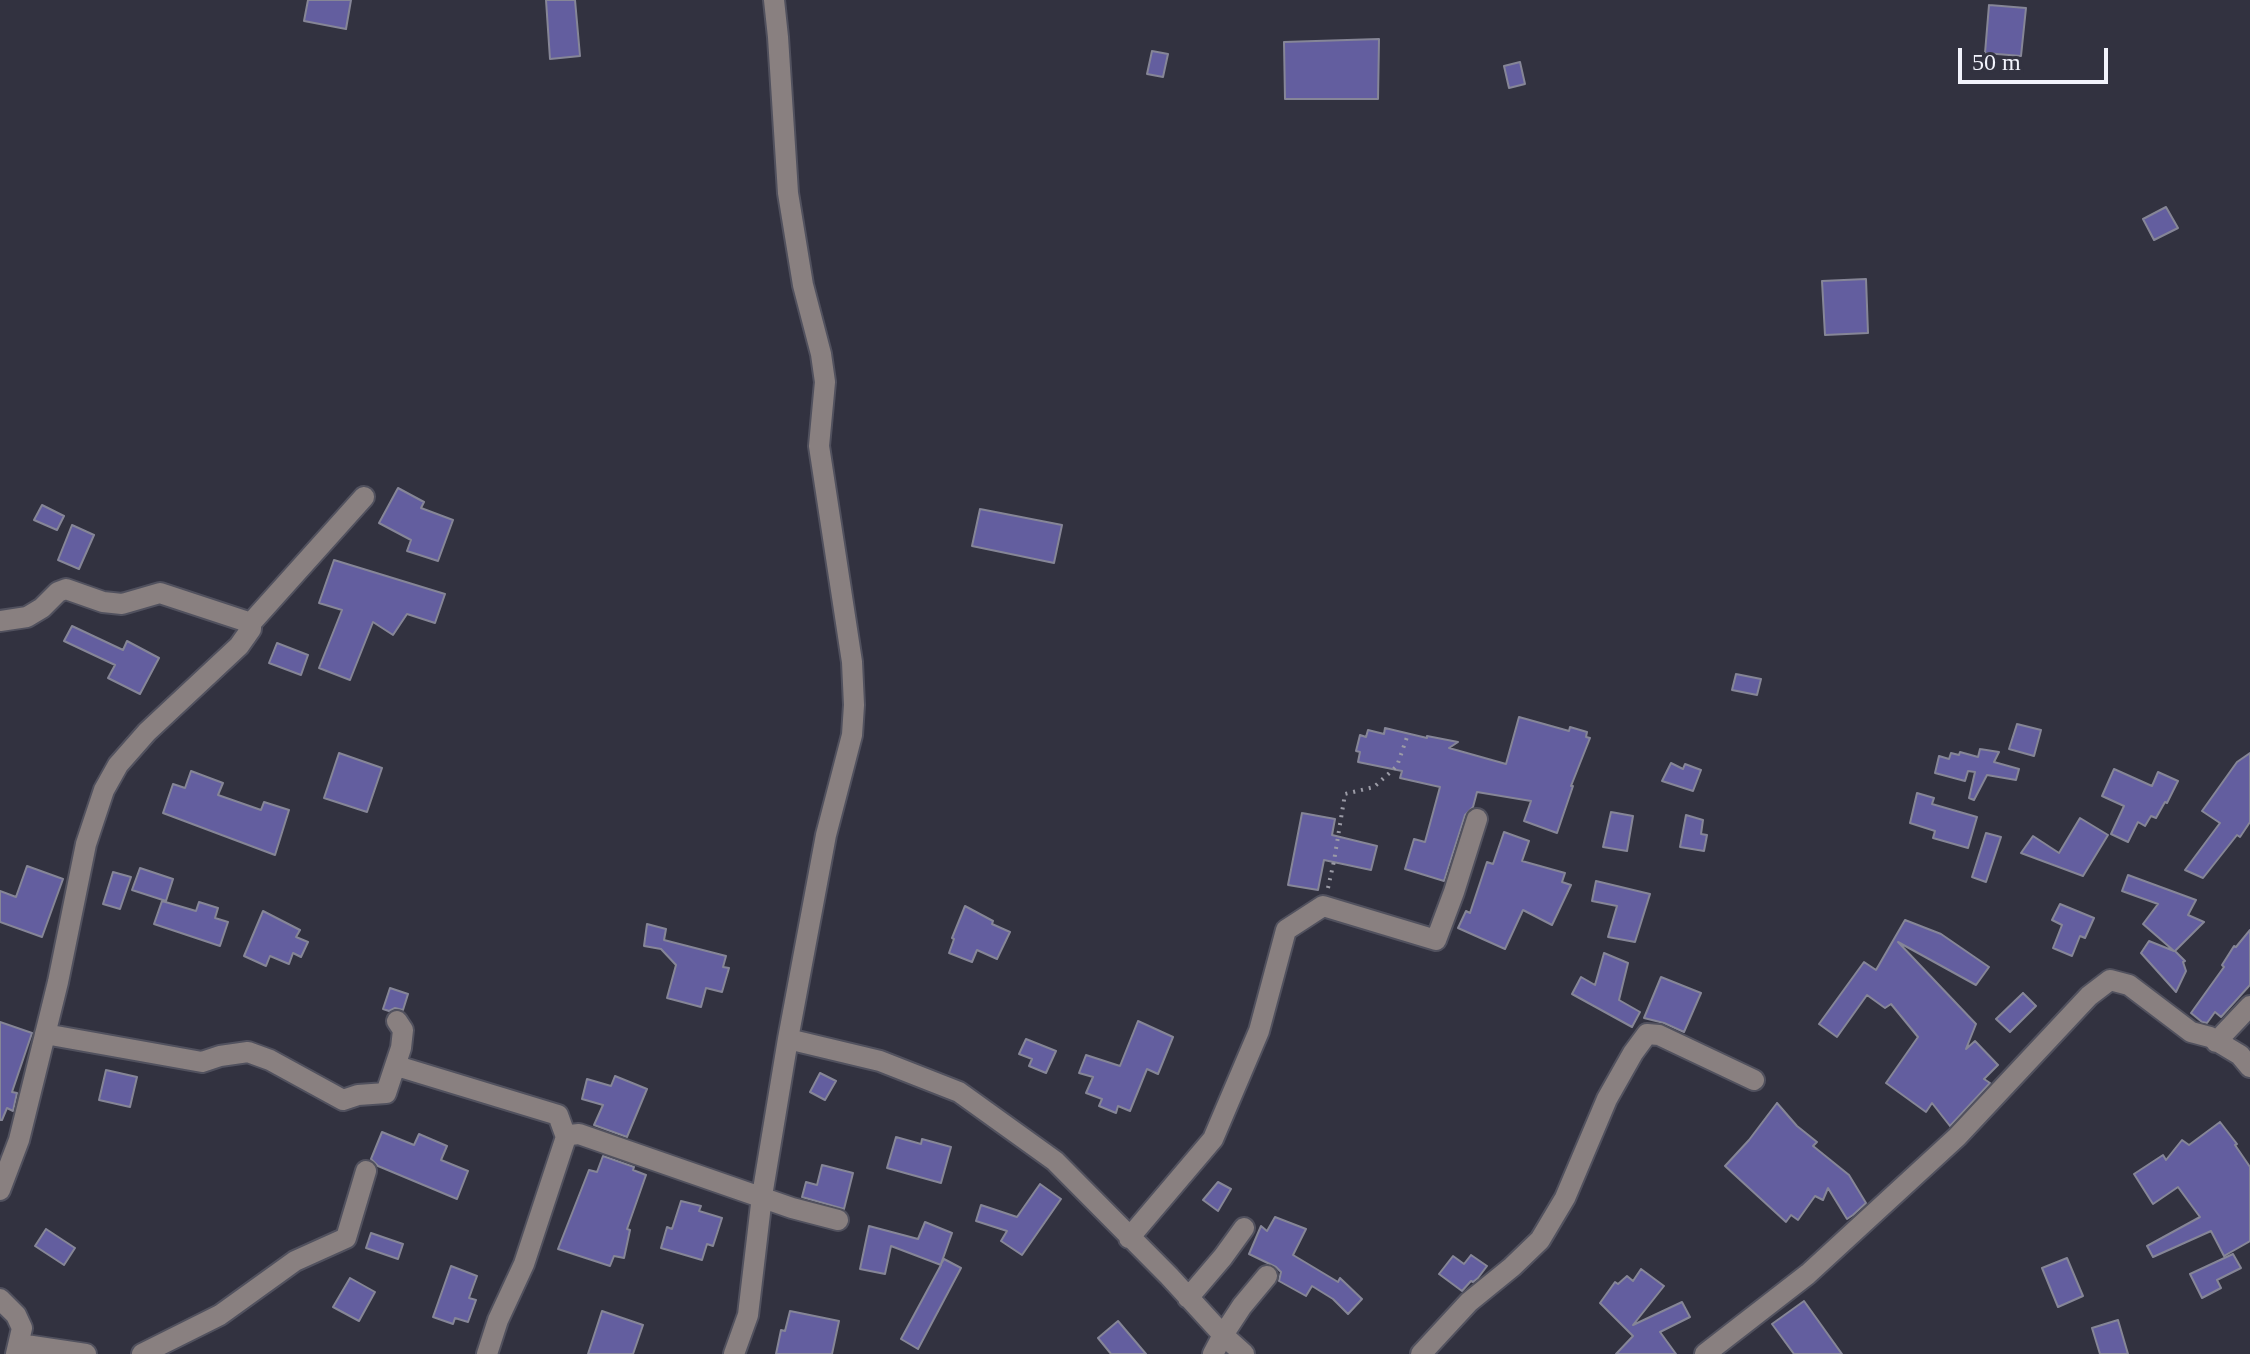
<!DOCTYPE html>
<html>
<head>
<meta charset="utf-8">
<style>
	body { margin:0 }
	#map { position:relative; width:2250px; height:1354px; overflow:hidden; background:#323240; font-family:Georgia,serif }
	canvas { display:block }
	.scale { position:absolute; left:1958px; top:48px; width:150px; height:36px; box-sizing:border-box; border:4px solid #f2f3fc; border-top:0; padding-left:10px; font-size:24px; line-height:28px; white-space:nowrap; color:#f2f3fc; -webkit-text-stroke:6px #323240; paint-order:stroke }
</style>
</head>
<body>
<div id="map">
<canvas width="2250" height="1354"></canvas>
<div class="scale">50 m</div>
</div>
<script>
const c = document.querySelector('canvas').getContext('2d');
c.lineJoin = 'round';
function fillPath(path, color) {
  c.fillStyle = color;
  c.fill(path, 'evenodd');
}
function poly(rows) {
  const path = new Path2D();
  for (const r of rows) {
    path.moveTo(r[0], r[1]);
    for (let i = 2; i < r.length; i += 2) path.lineTo(r[i], r[i + 1]);
  }
  return path;
}
function strokePath(path, color, width, dash) {
  c.strokeStyle = color;
  c.lineWidth = width;
  c.lineCap = dash ? 'butt' : 'round';
  c.setLineDash(dash || []);
  c.stroke(path);
}
const building = poly([
	[308,0,351,0,346,29,304,21,308,0],
	[546,0,575,0,580,56,550,59,546,0],
	[1989,5,2026,8,2021,56,1985,53,1989,5],
	[1379,39,1378,99,1285,99,1284,42,1379,39],
	[1152,51,1168,54,1163,77,1147,74,1152,51],
	[1520,62,1525,84,1509,88,1504,66,1520,62],
	[2166,207,2178,228,2154,240,2143,219,2166,207],
	[1866,279,1868,333,1825,335,1822,281,1866,279],
	[398,488,424,502,421,508,453,520,438,561,407,551,411,540,379,523,398,488],
	[42,505,64,516,57,530,34,520,42,505],
	[980,509,1062,525,1054,563,972,546,980,509],
	[72,525,94,535,79,569,58,560,72,525],
	[334,560,445,594,435,623,407,614,393,635,373,622,350,680,319,668,342,610,319,603,334,560],
	[72,626,123,650,127,641,159,658,140,694,108,678,115,665,64,641,72,626],
	[277,643,308,655,301,675,269,663,277,643],
	[1736,674,1761,679,1757,695,1732,690,1736,674],
	[1519,717,1569,731,1570,727,1587,732,1586,737,1590,738,1571,786,1573,786,1557,833,1524,821,1531,801,1477,792,1473,807,1465,815,1444,881,1405,869,1414,839,1425,842,1440,787,1400,778,1402,771,1358,762,1360,752,1356,751,1360,735,1366,737,1368,730,1384,734,1385,728,1427,738,1427,736,1458,742,1449,748,1506,764,1519,717],
	[2017,724,2041,730,2034,756,2009,749,2017,724],
	[1980,749,1999,752,1994,762,2019,769,2016,780,1987,775,1974,800,1969,798,1975,772,1968,771,1965,781,1935,773,1939,756,1949,759,1951,753,1959,755,1960,752,1978,757,1980,749],
	[339,753,382,768,367,812,324,798,339,753],
	[2250,753,2250,822,2240,837,2237,835,2203,878,2185,870,2220,823,2202,811,2237,762,2250,753],
	[1671,763,1683,769,1685,764,1701,770,1693,791,1662,781,1671,763],
	[2114,769,2152,786,2158,772,2178,781,2167,803,2165,802,2156,818,2151,816,2145,826,2138,822,2128,842,2111,834,2124,806,2102,796,2114,769],
	[191,771,223,783,218,795,261,810,264,802,289,810,275,855,163,813,173,784,185,788,191,771],
	[1917,793,1934,798,1932,804,1977,817,1968,848,1933,838,1935,831,1910,823,1917,793],
	[1611,812,1633,816,1627,851,1603,847,1611,812],
	[1302,813,1335,819,1332,835,1377,846,1371,870,1324,860,1318,890,1288,885,1302,813],
	[1686,815,1703,820,1701,834,1707,835,1704,851,1680,847,1686,815],
	[2080,818,2108,835,2083,876,2021,853,2033,836,2059,853,2080,818],
	[1504,832,1529,841,1522,861,1565,873,1562,882,1571,885,1552,925,1523,910,1505,949,1458,928,1466,911,1470,913,1487,862,1493,864,1504,832],
	[1986,833,2001,837,1986,882,1972,877,1986,833],
	[27,866,63,879,42,937,0,922,0,891,16,897,27,866],
	[140,868,173,879,166,901,132,890,140,868],
	[113,872,131,877,120,909,103,904,113,872],
	[2128,875,2196,900,2188,915,2204,922,2175,951,2185,961,2183,962,2186,971,2176,992,2141,953,2149,941,2174,951,2143,924,2158,904,2122,891,2128,875],
	[1596,881,1650,894,1635,942,1608,937,1617,906,1592,901,1596,881],
	[162,901,196,911,199,902,218,908,215,918,228,922,220,946,154,924,162,901],
	[2060,904,2094,918,2085,938,2080,936,2072,956,2053,948,2062,925,2052,920,2060,904],
	[965,906,993,921,992,924,1010,932,997,959,977,950,972,962,949,953,954,939,952,938,965,906],
	[263,911,300,930,296,937,308,942,301,957,293,953,289,964,270,956,266,966,244,956,263,911],
	[1905,920,1941,934,1989,967,1976,985,1898,942,1976,1024,1966,1049,1975,1041,1998,1065,1984,1079,1990,1083,1950,1126,1932,1103,1926,1112,1886,1083,1918,1037,1891,1004,1885,1008,1867,995,1837,1037,1819,1024,1864,962,1876,970,1905,920],
	[647,924,666,929,664,940,726,956,723,967,729,968,722,992,706,988,701,1007,667,998,676,965,661,949,644,946,647,924],
	[2250,930,2250,985,2221,1017,2215,1012,2207,1023,2202,1022,2191,1013,2224,967,2222,965,2234,946,2236,947,2250,930],
	[1604,953,1628,963,1619,1000,1640,1012,1632,1027,1572,994,1581,977,1595,985,1604,953],
	[1661,977,1701,993,1684,1032,1664,1023,1644,1018,1661,977],
	[390,988,408,994,403,1010,395,1008,389,1011,383,1009,390,988],
	[2023,993,2036,1006,2010,1032,1996,1019,2023,993],
	[1138,1021,1173,1037,1158,1074,1147,1069,1130,1111,1118,1106,1116,1113,1099,1106,1102,1099,1086,1093,1093,1077,1079,1073,1086,1055,1120,1066,1138,1021],
	[0,1022,32,1033,12,1092,17,1093,13,1111,7,1108,2,1120,0,1120,0,1022],
	[1026,1039,1056,1051,1046,1073,1029,1066,1032,1059,1019,1054,1026,1039],
	[106,1070,137,1077,130,1107,99,1100,106,1070],
	[820,1073,836,1081,825,1100,810,1092,820,1073],
	[615,1076,647,1089,627,1137,594,1125,603,1105,582,1099,587,1079,611,1086,615,1076],
	[1777,1103,1797,1126,1817,1142,1813,1146,1849,1175,1866,1203,1853,1215,1847,1219,1828,1188,1823,1200,1815,1196,1798,1220,1791,1215,1786,1222,1725,1166,1749,1140,1777,1103],
	[2220,1122,2237,1144,2235,1145,2250,1167,2250,1241,2224,1256,2211,1231,2153,1257,2147,1246,2200,1217,2178,1187,2153,1204,2134,1174,2163,1155,2166,1160,2182,1140,2189,1145,2220,1122],
	[382,1132,414,1145,419,1134,447,1146,441,1160,468,1171,457,1199,378,1166,371,1159,382,1132],
	[896,1137,921,1144,922,1139,951,1147,941,1183,887,1168,896,1137],
	[603,1156,634,1167,633,1170,646,1175,627,1229,630,1230,624,1258,614,1256,610,1266,558,1249,589,1170,597,1172,603,1156],
	[822,1165,853,1173,844,1209,802,1197,806,1182,817,1185,822,1165],
	[1218,1182,1231,1189,1218,1211,1203,1200,1218,1182],
	[1040,1184,1061,1199,1022,1255,1001,1241,1007,1231,976,1221,981,1205,1017,1217,1040,1184],
	[681,1201,701,1206,699,1211,722,1218,713,1246,707,1244,702,1260,661,1248,667,1227,672,1229,681,1201],
	[1275,1217,1306,1229,1293,1255,1338,1282,1340,1278,1362,1299,1348,1314,1333,1299,1312,1286,1306,1296,1279,1281,1281,1272,1276,1267,1249,1254,1261,1226,1267,1231,1275,1217],
	[925,1222,952,1233,941,1264,944,1259,961,1268,918,1349,901,1339,941,1265,891,1246,885,1274,860,1269,869,1226,918,1239,925,1222],
	[46,1229,75,1248,64,1265,35,1246,46,1229],
	[371,1233,403,1244,398,1259,366,1248,371,1233],
	[2233,1254,2241,1268,2217,1280,2221,1288,2202,1298,2190,1274,2233,1254],
	[1471,1255,1487,1266,1478,1278,1473,1282,1471,1281,1462,1291,1439,1274,1453,1256,1464,1264,1471,1255],
	[2067,1258,2083,1296,2058,1307,2042,1268,2067,1258],
	[451,1266,477,1276,469,1298,476,1300,468,1322,455,1318,453,1324,433,1317,451,1266],
	[1641,1269,1664,1286,1633,1325,1682,1302,1690,1317,1660,1332,1676,1354,1616,1354,1633,1336,1600,1303,1615,1282,1618,1284,1627,1276,1633,1281,1641,1269],
	[350,1278,375,1292,359,1321,333,1307,350,1278],
	[1804,1301,1842,1354,1794,1354,1772,1324,1804,1301],
	[602,1311,643,1325,633,1354,588,1354,602,1311],
	[790,1311,839,1321,832,1354,776,1354,781,1330,785,1331,790,1311],
	[2118,1320,2128,1354,2100,1354,2092,1328,2118,1320],
	[1118,1321,1146,1354,1111,1354,1098,1338,1118,1321]
]);
const path = poly([
	[1328,888,1334,861,1345,794,1374,787,1397,766,1407,737]
]);
const minor = poly([
	[0,621,27,617,42,608,58,592,66,589,103,602,122,604,160,593,251,623,251,629,239,646,147,732,118,765,104,790,86,844,58,982,19,1140,0,1190],
	[251,623,364,497],
	[45,1034,202,1062,220,1056,248,1052,270,1060,343,1100,358,1095,386,1093,401,1048,403,1030,397,1021],
	[788,1039,880,1061,959,1092,1055,1161,1169,1276,1223,1335,1213,1354],
	[2216,1042,2250,1006],
	[397,1066,558,1115,566,1137],
	[1129,1238,1213,1139,1259,1031,1286,930,1323,906,1436,940,1454,892,1477,819],
	[1188,1298,1223,1257,1244,1228],
	[0,1299,16,1315,22,1328,16,1354],
	[19,1344,86,1354],
	[142,1354,220,1315,295,1261,346,1238,366,1171],
	[487,1354,498,1320,524,1264,566,1137,570,1135,579,1134,792,1208,838,1220],
	[734,1354,748,1315,762,1196,788,1039,826,835,852,735,854,705,852,662,819,446,825,382,821,354,803,285,788,193,778,37,774,0],
	[1244,1354,1223,1335,1242,1306,1267,1276],
	[1421,1354,1469,1302,1512,1267,1540,1240,1565,1198,1607,1099,1633,1053,1647,1034,1659,1035,1754,1080],
	[1705,1354,1808,1274,1957,1137,2089,996,2110,980,2129,985,2191,1032,2210,1037,2240,1055,2250,1067]
]);
fillPath(building, '#635e9f');
strokePath(building, '#868697', 2);
strokePath(minor, '#51515e', 24);
strokePath(path, '#9b9ba6', 4, [2, 6]);
strokePath(minor, '#898080', 20);
</script>
</body>
</html>
